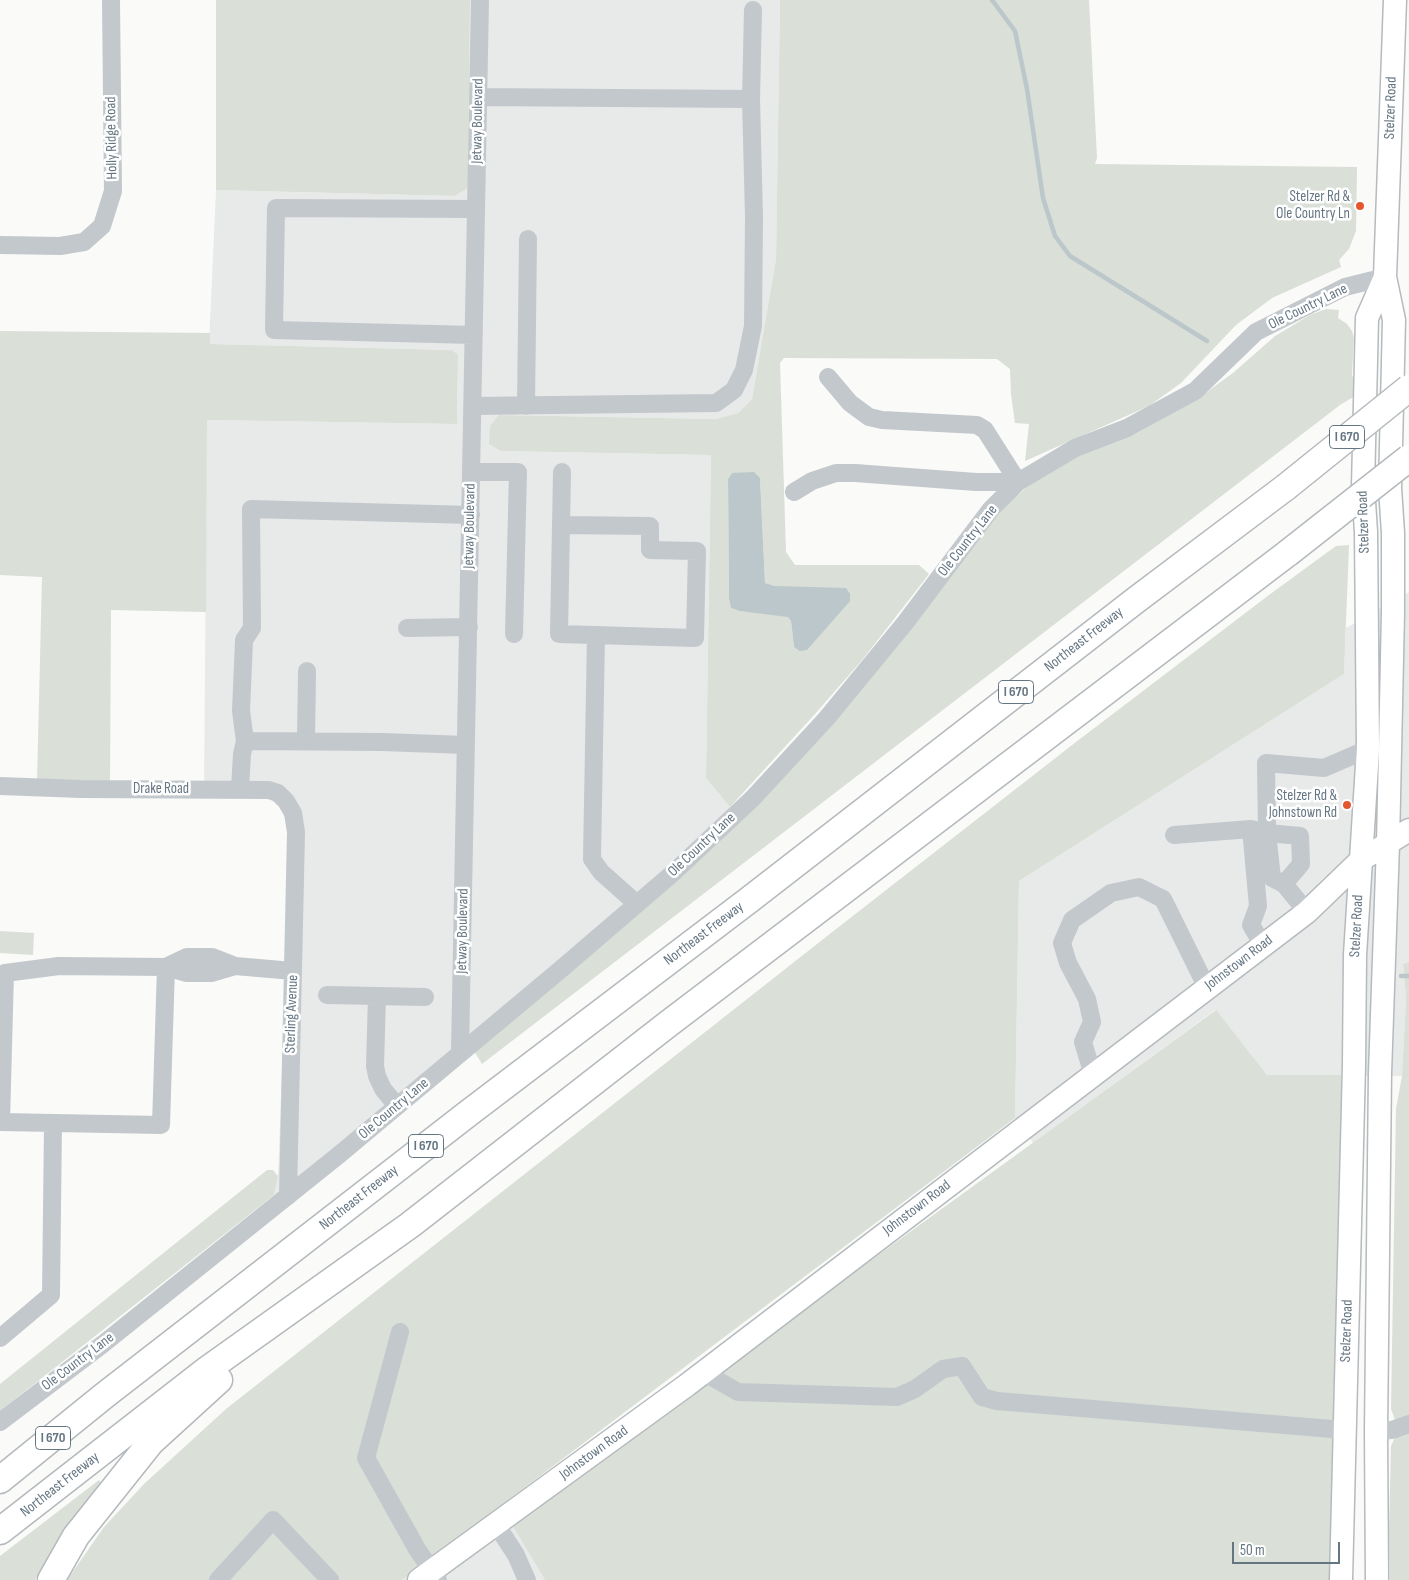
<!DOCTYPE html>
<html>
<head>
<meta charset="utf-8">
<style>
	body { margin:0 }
	#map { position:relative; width:1409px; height:1580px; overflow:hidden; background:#fafaf8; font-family:"Sofia Sans Condensed",sans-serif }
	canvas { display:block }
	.scale { position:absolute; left:1232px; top:1542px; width:108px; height:22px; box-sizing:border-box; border:2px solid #657683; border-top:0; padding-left:6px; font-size:15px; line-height:18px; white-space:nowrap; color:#657683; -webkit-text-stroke:4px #fff; paint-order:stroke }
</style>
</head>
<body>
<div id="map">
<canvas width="1409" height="1580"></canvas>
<div class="scale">50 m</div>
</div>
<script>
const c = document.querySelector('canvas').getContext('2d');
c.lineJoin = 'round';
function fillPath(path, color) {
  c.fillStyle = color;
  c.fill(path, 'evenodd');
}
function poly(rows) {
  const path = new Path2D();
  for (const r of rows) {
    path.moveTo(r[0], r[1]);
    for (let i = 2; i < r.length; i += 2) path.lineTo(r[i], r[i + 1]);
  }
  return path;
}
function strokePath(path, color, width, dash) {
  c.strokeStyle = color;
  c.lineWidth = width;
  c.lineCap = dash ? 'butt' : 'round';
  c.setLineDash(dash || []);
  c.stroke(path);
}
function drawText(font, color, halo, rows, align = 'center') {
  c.font = font + ' "Sofia Sans Condensed",sans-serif';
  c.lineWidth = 5;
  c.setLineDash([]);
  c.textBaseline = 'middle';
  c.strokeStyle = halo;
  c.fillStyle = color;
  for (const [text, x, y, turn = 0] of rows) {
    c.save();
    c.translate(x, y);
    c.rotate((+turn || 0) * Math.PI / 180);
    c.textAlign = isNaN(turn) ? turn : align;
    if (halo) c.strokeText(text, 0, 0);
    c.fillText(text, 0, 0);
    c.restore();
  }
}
const built = poly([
	[470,0,780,0,776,259,752,399,738,413,716,419,499,415,489,443,501,451,711,455,706,778,740,819,633,917,286,1209,274,1195,278,1176,290,854,289,831,283,809,271,800,254,795,204,796,207,420,457,424,458,356,452,350,209,344,216,190,455,196,468,188],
	[1409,592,1409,962,1403,964,1406,999,1402,1076,1267,1075,1215,1010,1033,1143,1015,1118,1019,881,1344,674,1346,628],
	[498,1508,510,1522,545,1580,402,1580]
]);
const green = poly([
	[216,0,470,0,468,188,455,196,216,190],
	[780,0,1089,0,1097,158,1095,164,1357,167,1356,231,1349,249,1339,260,1341,267,1272,298,1236,325,1181,383,1149,406,1025,461,1029,424,1015,423,1011,394,1010,369,997,359,784,358,780,363,786,552,795,565,919,565,929,574,863,659,815,714,730,807,706,778,711,455,501,451,489,444,490,426,499,415,716,419,738,413,752,399,776,259],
	[732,473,760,478,765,583,775,586,807,650,794,647,791,621,788,616,739,611,731,608,729,599,728,479],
	[1326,309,1339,310,1338,318,1347,324,1352,331,1354,338,1352,375,1355,382,1355,396,1340,405,482,1064,474,1051,740,819,1007,504,1027,487,1076,456,1137,433,1193,402,1233,373,1275,336,1310,315],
	[0,331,210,333,210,344,452,350,458,355,457,424,207,420,206,612,111,610,110,783,37,782,42,577,0,575],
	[1349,545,1344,674,1019,881,1015,1118,402,1580,67,1580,104,1527,144,1484,226,1409,831,933,1076,742,1269,595,1336,546],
	[0,931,34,933,33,955,0,953],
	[1409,962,1409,1580,1390,1580,1389,1531,1391,1446,1395,1437,1395,1420,1391,1409,1396,1109,1402,1076,1406,999,1403,964],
	[1216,1010,1267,1075,1341,1075,1343,1248,1334,1580,545,1580,510,1522],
	[267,1170,273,1170,278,1176,274,1195,0,1411,0,1384],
	[99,1480,102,1484,70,1525,35,1580,0,1580,0,1556]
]);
const water = poly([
	[754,472,760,478,765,583,775,586,846,588,850,594,850,601,807,650,800,651,794,647,791,621,788,617,739,611,731,608,729,599,728,479,732,473]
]);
const stream = poly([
	[992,0,1015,31,1027,89,1043,198,1055,236,1070,256,1207,341],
	[1401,976,1409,976]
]);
const minor = poly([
	[751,99,753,10],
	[0,245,60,246,84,242,102,226,113,191,111,0],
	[474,335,274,330,276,208,476,209],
	[828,377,850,403,869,417,882,420,977,425,985,430,1018,482],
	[473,406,716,403,734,390,744,370,753,326,754,217,751,99,478,97],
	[526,406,528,239],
	[471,472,518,472,514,634],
	[794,492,812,481,836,473,855,473,976,482,1018,482],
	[561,525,650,526,650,550,697,551,695,638,559,634,562,472],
	[407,628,469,627],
	[596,635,592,859,601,872,637,904],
	[306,741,307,671],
	[466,745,382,742,245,741,241,711,244,640,252,628,251,509,471,515],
	[0,786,81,789,269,790,278,793,286,801,293,813,296,832,288,1196],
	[240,789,242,754,245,741],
	[1251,829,1258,906,1251,925,1263,945],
	[1174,835,1251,829,1267,833,1300,836,1301,864,1284,884],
	[1307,912,1284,884,1272,878,1267,833,1266,763,1324,768,1368,749],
	[166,967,161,1125,1,1122,5,973,59,966,166,967,186,973,211,973,235,966],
	[166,967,187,957,212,957,235,966,293,971],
	[327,995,377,996,375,1066,377,1076,383,1089,397,1106],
	[377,996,425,997],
	[460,1052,480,0],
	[1093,1075,1083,1042,1092,1022,1087,999,1068,963,1062,943,1072,920,1111,893,1139,887,1163,899,1207,988],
	[400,1332,366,1458,417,1549,438,1580],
	[0,1338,51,1295,53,1123],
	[703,1372,738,1392,897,1397,915,1389,943,1369,962,1366,982,1397,997,1401,1344,1430],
	[0,1422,103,1344,340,1154,560,970,673,873,753,798,826,719,905,623,991,509,1018,482,1075,448,1127,428,1195,391,1256,332,1345,287,1385,277],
	[1376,1431,1392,1430,1409,1424],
	[496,1524,516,1555,527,1580],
	[218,1580,273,1520,330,1580]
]);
const major = poly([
	[419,1580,687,1385,1307,912,1361,860,1409,830],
	[1341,1580,1354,1065,1355,955,1368,749,1366,532,1363,487,1367,318,1385,277],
	[1377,1580,1376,1431,1380,1073,1388,844,1393,612,1393,533,1390,488,1394,320,1385,277,1395,0]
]);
const highway = poly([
	[0,1480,105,1395,470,1112,749,900,1136,600,1286,487],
	[0,1531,208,1369,410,1225,668,1024,1288,553],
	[51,1580,76,1536,151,1442,219,1380]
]);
const highwayBridge = poly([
	[1286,487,1409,388],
	[1288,553,1409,458]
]);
const markers = [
	[1360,206,5,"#e4572e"],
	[1347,805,5,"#e4572e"]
];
const shields = [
	[1347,437,35],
	[1016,692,35],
	[426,1146,35],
	[53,1438,35]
];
const shieldNames = [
	["I 670",1347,437],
	["I 670",1016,692],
	["I 670",426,1146],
	["I 670",53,1438]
];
const streetNames = [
	["Stelzer Road",1391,108,-88],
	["Jetway Boulevard",478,121,-89],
	["Holly Ridge Road",112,138,-91],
	["Ole Country Lane",1308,307,-26],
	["Stelzer Road",1364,522,-92],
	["Jetway Boulevard",470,526,-89],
	["Ole Country Lane",968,541,-52],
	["Northeast Freeway",1084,640,-38],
	["Drake Road",161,789],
	["Ole Country Lane",702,845,-43],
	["Stelzer Road",1357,926,-87],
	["Jetway Boulevard",463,931,-89],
	["Northeast Freeway",704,934,-37],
	["Johnstown Road",1239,963,-37],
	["Sterling Avenue",292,1014,-88],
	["Ole Country Lane",394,1109,-40],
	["Northeast Freeway",359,1198,-38],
	["Johnstown Road",917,1208,-37],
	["Stelzer Road",1347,1331,-88],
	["Ole Country Lane",78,1362,-37],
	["Johnstown Road",594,1453,-36],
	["Northeast Freeway",60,1485,-38]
];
const poiNames = [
	["Stelzer Rd &",1350,197],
	["Ole Country Ln",1350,214],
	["Stelzer Rd &",1337,796],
	["Johnstown Rd",1337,813]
];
fillPath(built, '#e8e9e9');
fillPath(green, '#dadfd7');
fillPath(water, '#bbc7cb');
strokePath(stream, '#bbc7cb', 4.5);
strokePath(major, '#b5babe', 25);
strokePath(highway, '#b4b9bd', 29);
strokePath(minor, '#c3c8cc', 18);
strokePath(major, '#fff', 22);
strokePath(highway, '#fff', 26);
strokePath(highwayBridge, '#b4b9bd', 29, []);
strokePath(highwayBridge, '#fff', 26);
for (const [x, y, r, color] of markers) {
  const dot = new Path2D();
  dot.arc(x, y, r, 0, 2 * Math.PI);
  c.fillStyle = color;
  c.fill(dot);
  strokePath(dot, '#fff', 2);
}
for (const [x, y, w] of shields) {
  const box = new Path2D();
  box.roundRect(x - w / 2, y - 11.5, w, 23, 4);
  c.fillStyle = '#fff';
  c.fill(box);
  strokePath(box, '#657683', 1);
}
drawText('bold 14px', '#657683', null, shieldNames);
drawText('15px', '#657683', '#fff', streetNames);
drawText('15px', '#657683', '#fff', poiNames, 'right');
</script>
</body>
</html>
